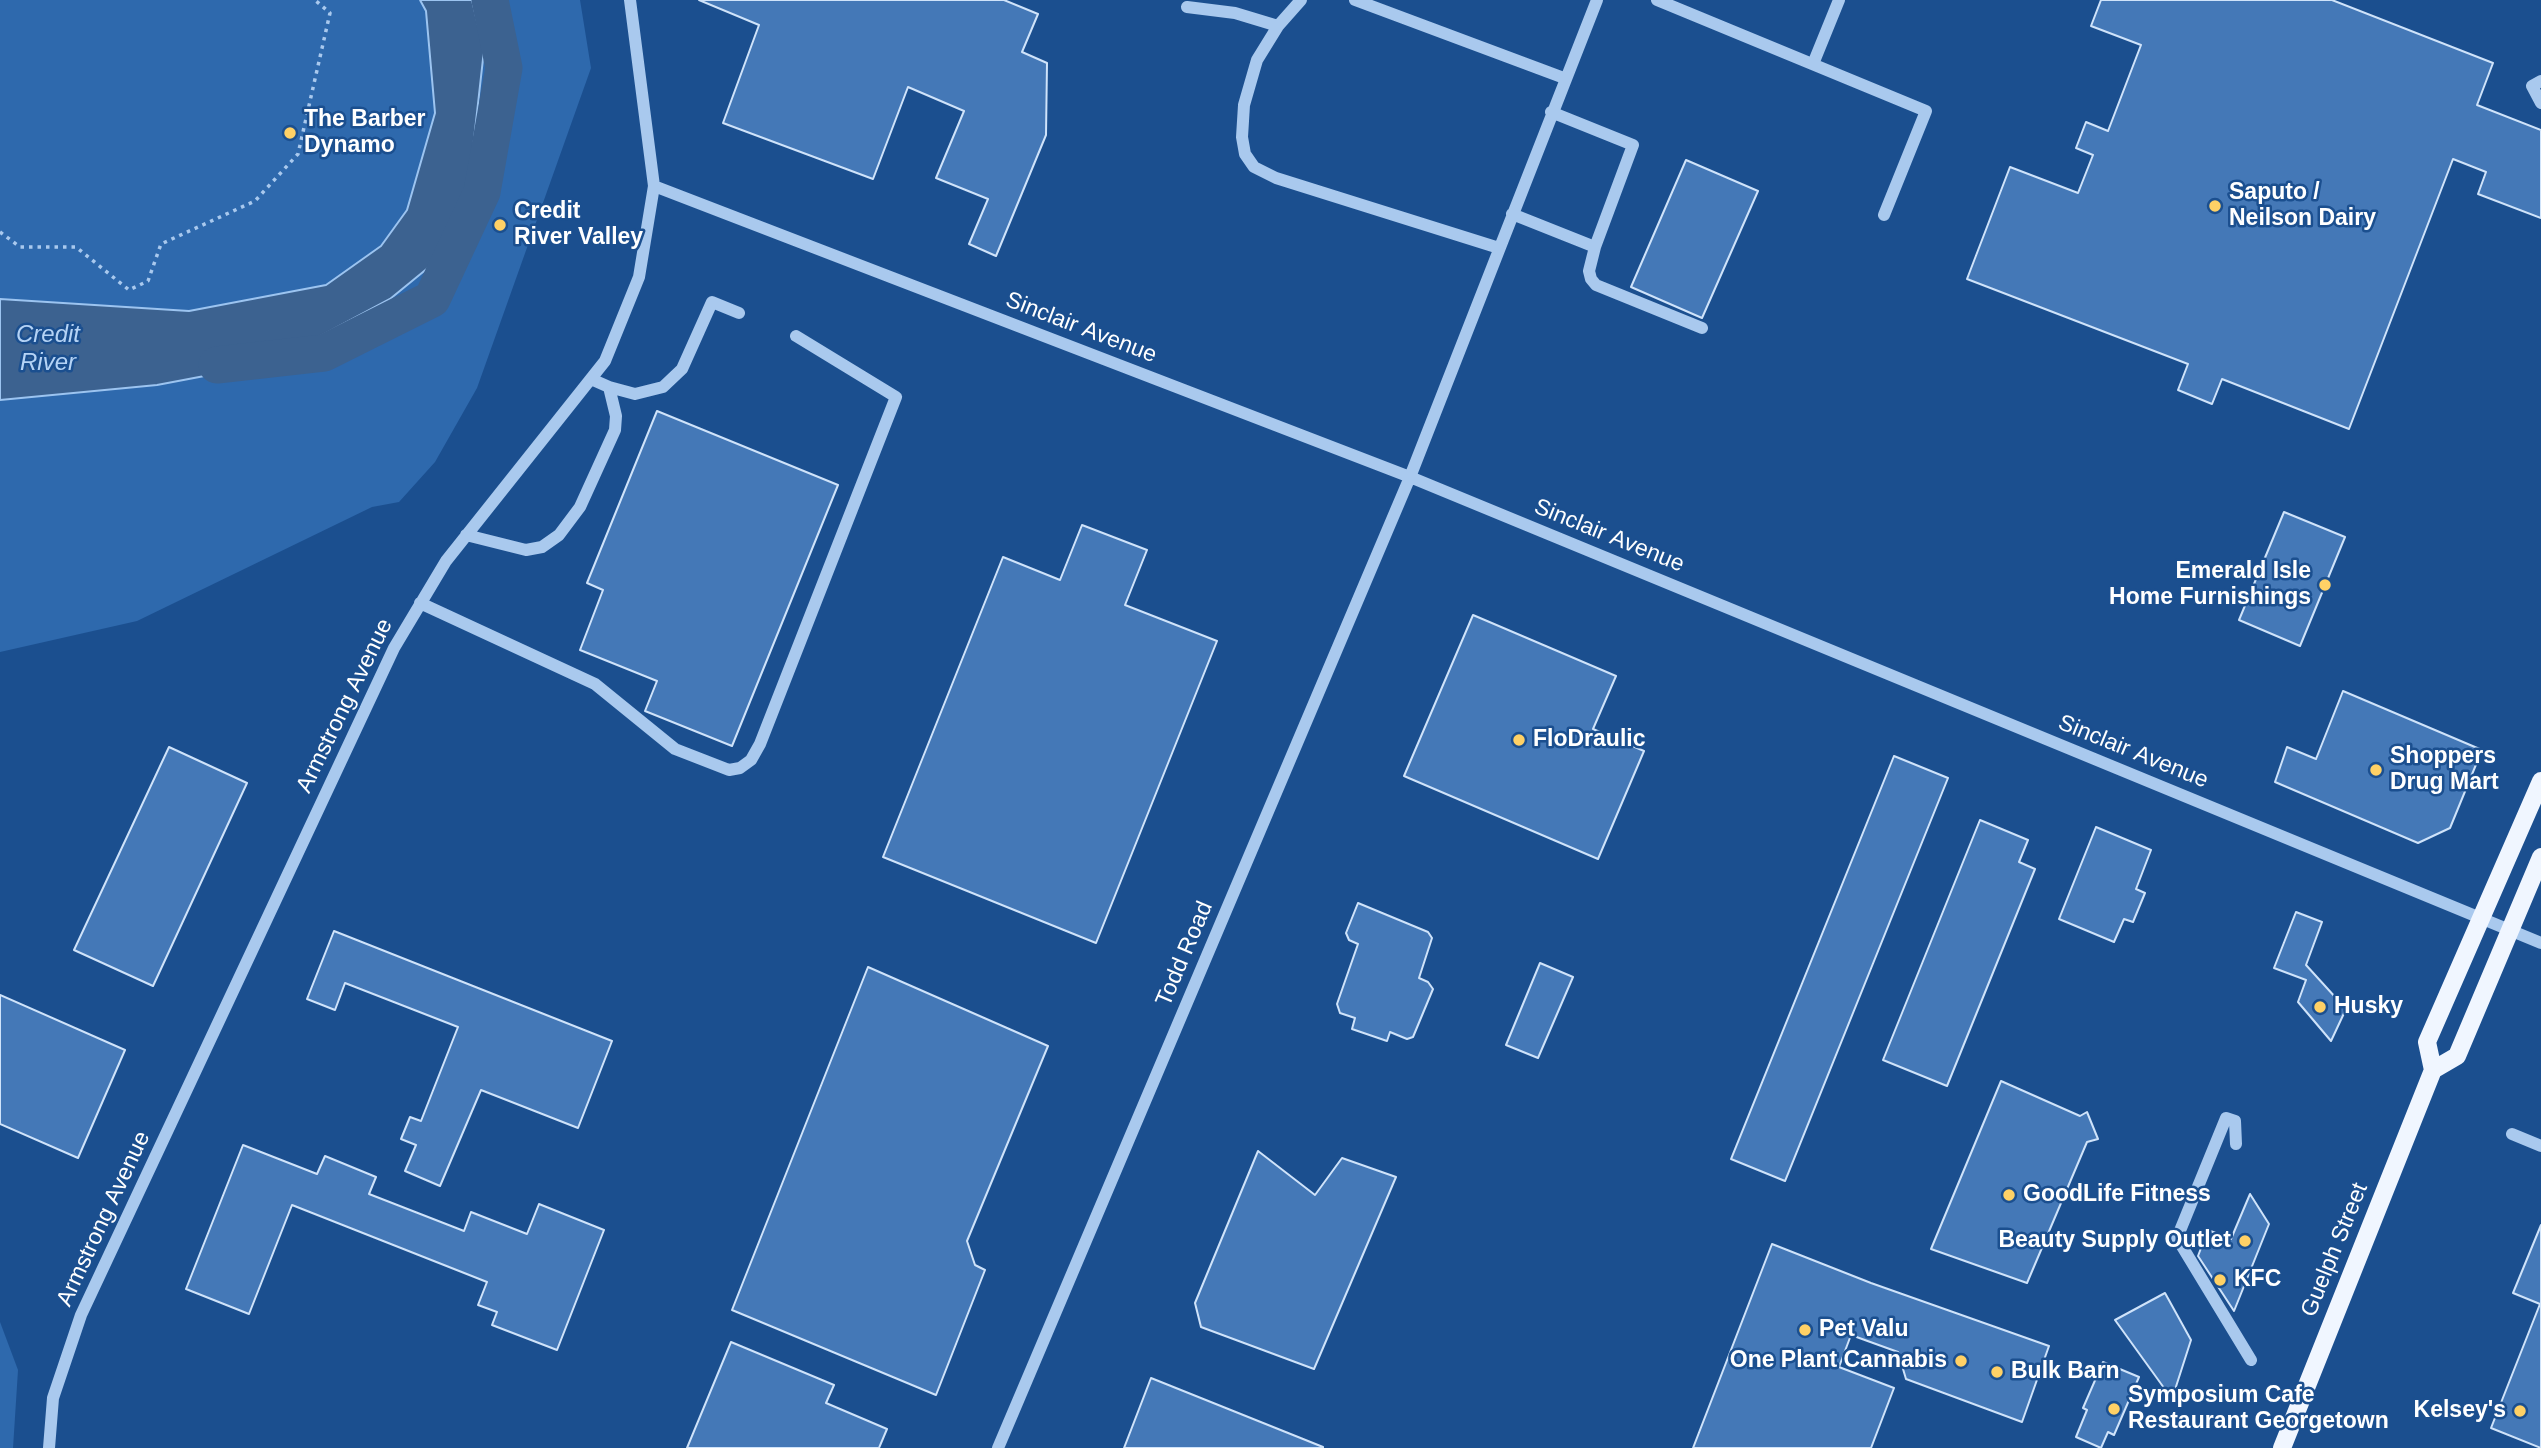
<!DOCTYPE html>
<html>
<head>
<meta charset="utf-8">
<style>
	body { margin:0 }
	canvas { display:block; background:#1b4f8f }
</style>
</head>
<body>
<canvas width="2541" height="1448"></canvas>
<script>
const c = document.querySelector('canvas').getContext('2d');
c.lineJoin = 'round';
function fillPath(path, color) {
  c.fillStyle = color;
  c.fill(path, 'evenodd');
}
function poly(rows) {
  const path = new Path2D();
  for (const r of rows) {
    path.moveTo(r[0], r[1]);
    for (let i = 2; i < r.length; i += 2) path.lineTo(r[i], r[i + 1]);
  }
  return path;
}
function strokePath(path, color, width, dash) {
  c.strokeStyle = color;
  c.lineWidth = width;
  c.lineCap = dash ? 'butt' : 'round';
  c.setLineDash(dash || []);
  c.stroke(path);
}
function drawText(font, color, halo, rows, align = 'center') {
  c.font = font + ' Helvetica,sans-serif';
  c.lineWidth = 5;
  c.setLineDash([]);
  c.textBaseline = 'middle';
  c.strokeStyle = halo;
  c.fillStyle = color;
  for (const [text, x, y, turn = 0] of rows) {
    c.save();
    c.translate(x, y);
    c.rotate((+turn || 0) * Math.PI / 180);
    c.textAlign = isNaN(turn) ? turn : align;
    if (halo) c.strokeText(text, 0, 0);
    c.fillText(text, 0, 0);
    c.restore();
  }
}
const green = poly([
	[0,0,420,0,426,11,435,113,407,210,381,246,326,285,189,311,0,299],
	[472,0,580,0,591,68,477,388,435,462,399,502,372,507,137,621,0,652,0,400,252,367,317,338,390,299,484,50],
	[0,1322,18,1370,13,1448,0,1448]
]);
const water = poly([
	[420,0,472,0,484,50,467,202,445,254,390,299,317,338,252,367,157,385,0,400,0,299,189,311,326,285,381,246,407,210,435,113,426,11,420,0]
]);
const river = poly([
	[217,365,324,353,432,299,482,192,504,68,490,0]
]);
const building = poly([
	[699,0,1004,0,1038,14,1022,52,1047,63,1046,135,996,256,969,244,988,199,936,178,964,111,908,87,873,179,723,123,759,25,699,0],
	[2101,0,2332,0,2493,63,2477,105,2541,130,2541,218,2478,194,2486,172,2453,159,2349,429,2222,379,2212,404,2178,390,2188,364,1967,279,2010,167,2078,193,2093,155,2076,148,2086,122,2108,131,2141,45,2091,26,2101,0],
	[1686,160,1758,191,1702,318,1631,287,1686,160],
	[657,411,838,485,732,746,645,711,657,681,580,650,603,590,587,583,657,411],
	[2284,512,2345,537,2300,646,2239,620,2284,512],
	[1082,525,1147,550,1125,605,1217,641,1096,943,883,857,1003,557,1060,580,1082,525],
	[1473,615,1616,676,1593,729,1644,751,1598,859,1404,776,1473,615],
	[2343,691,2482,750,2450,828,2418,843,2275,782,2287,747,2316,759,2343,691],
	[169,747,247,783,153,986,74,950,169,747],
	[1894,756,1948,778,1785,1181,1731,1159,1894,756],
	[1980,820,2028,840,2019,862,2035,869,1947,1086,1883,1060,1980,820],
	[2096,827,2151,850,2136,889,2145,893,2133,922,2124,919,2114,942,2059,919,2096,827],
	[1358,903,1428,932,1432,938,1419,978,1428,982,1433,989,1413,1037,1407,1039,1390,1032,1387,1041,1352,1029,1355,1018,1340,1013,1337,1004,1358,944,1349,940,1346,933,1358,903],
	[2296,912,2322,922,2306,965,2346,1009,2331,1041,2298,1002,2306,980,2274,968,2296,912],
	[334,931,612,1041,578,1128,481,1090,440,1186,405,1171,416,1145,401,1139,410,1117,421,1121,458,1027,345,983,335,1010,307,999,334,931],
	[1540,963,1573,977,1538,1058,1506,1045,1540,963],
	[868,967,1048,1046,967,1241,975,1265,985,1270,936,1395,732,1310,868,967],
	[0,995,125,1050,78,1158,0,1124,0,995],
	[2001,1081,2080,1116,2087,1112,2098,1139,2087,1142,2027,1283,1931,1249,2001,1081],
	[243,1145,317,1174,325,1156,376,1177,369,1194,464,1231,471,1212,527,1234,539,1204,604,1230,557,1350,492,1325,497,1312,478,1305,487,1282,292,1205,249,1314,186,1289,243,1145],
	[1258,1151,1315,1195,1342,1158,1396,1177,1314,1369,1201,1327,1195,1303,1258,1151],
	[2250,1194,2269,1224,2234,1311,2198,1256,2208,1230,2231,1239,2250,1194],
	[2541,1225,2541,1448,2491,1428,2540,1304,2513,1293,2541,1225],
	[1772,1244,1871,1283,2049,1346,2022,1422,1906,1379,1898,1352,1851,1335,1839,1367,1894,1388,1871,1448,1693,1448,1772,1244],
	[2165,1293,2191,1340,2172,1399,2115,1320,2165,1293],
	[731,1342,834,1385,826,1403,887,1429,879,1448,687,1448,731,1342],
	[2103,1362,2139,1377,2114,1435,2108,1432,2101,1448,2076,1437,2087,1410,2083,1408,2103,1362],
	[1151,1378,1323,1447,1323,1448,1124,1448,1151,1378]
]);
const path = poly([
	[0,232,20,247,76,247,129,290,148,281,161,244,255,201,298,154,330,13,315,0]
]);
const minor = poly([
	[1301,0,1278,26,1257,60,1244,105,1242,137,1245,154,1254,167,1276,178,1499,248],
	[1355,0,1564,78],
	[1657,0,1926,111,1884,215],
	[1187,7,1235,13,1278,26],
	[1813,64,1839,0],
	[2541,81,2532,86,2541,103],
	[654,186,1410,477,2541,943],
	[1512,214,1595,247,1633,145,1551,112],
	[1595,247,1589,271,1591,279,1596,285,1702,328],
	[609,387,635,394,663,387,682,369,712,302,739,313],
	[466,535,526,550,542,547,559,535,580,507,615,430,616,416,609,387,591,379],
	[420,603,595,684,675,749,729,770,740,768,751,760,760,744,896,397,796,336],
	[2512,1134,2541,1146],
	[2236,1144,2235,1121,2226,1118,2177,1238,2251,1360],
	[49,1448,53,1398,81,1315,394,648,446,561,605,361,639,277,654,186,630,0],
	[998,1448,1410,477,1597,0]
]);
const major = poly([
	[2433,1070,2457,1056,2541,857],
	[2282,1448,2433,1070,2427,1042,2541,781]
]);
const markers = [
	[290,133,7,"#ffd166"],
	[2215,206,7,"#ffd166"],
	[500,225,7,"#ffd166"],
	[2325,585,7,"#ffd166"],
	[1519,740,7,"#ffd166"],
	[2376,770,7,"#ffd166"],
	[2320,1007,7,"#ffd166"],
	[2009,1195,7,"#ffd166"],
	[2245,1241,7,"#ffd166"],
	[2220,1280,7,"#ffd166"],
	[1805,1330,7,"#ffd166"],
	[1961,1361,7,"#ffd166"],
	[1997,1372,7,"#ffd166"],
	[2114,1409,7,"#ffd166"],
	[2520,1411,7,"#ffd166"]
];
const poiNames = [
	["The Barber",304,120],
	["Dynamo",304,146],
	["Saputo /",2229,193],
	["Neilson Dairy",2229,219],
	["Credit",514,212],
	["River Valley",514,238],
	["Emerald Isle",2311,572,"right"],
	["Home Furnishings",2311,598,"right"],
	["FloDraulic",1533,740],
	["Shoppers",2390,757],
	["Drug Mart",2390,783],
	["Husky",2334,1007],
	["GoodLife Fitness",2023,1195],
	["Beauty Supply Outlet",2231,1241,"right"],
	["KFC",2234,1280],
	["Pet Valu",1819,1330],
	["One Plant Cannabis",1947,1361,"right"],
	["Bulk Barn",2011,1372],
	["Symposium Cafe",2128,1396],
	["Restaurant Georgetown",2128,1422],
	["Kelsey's",2506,1411,"right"]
];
const streetNames = [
	["Sinclair Avenue",1081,328,21],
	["Sinclair Avenue",1609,536,22],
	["Armstrong Avenue",345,706,-64],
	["Sinclair Avenue",2133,752,22],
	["Todd Road",1185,954,-67],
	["Armstrong Avenue",104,1219,-65],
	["Guelph Street",2335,1250,-68]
];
const waterNames = [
	["Credit",48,335],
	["River",48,363]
];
fillPath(green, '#2e69ad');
fillPath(water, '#3c6290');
strokePath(water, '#9cc4f0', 2);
strokePath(river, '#3c6290', 37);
fillPath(building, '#4478b7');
strokePath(building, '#cfe3fa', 2);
strokePath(path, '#a9c9ee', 3.5, [3.5, 5]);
strokePath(minor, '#a9c9ee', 12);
strokePath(major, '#f0f6ff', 18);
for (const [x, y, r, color] of markers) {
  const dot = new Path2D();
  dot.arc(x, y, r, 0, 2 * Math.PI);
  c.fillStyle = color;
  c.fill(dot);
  strokePath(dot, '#1b4f8f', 2.5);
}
drawText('bold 23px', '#fff', '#1b4f8f', poiNames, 'left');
drawText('23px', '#fff', '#1b4f8f', streetNames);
drawText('italic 24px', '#b5d3f5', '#1b4f8f', waterNames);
</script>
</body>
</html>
